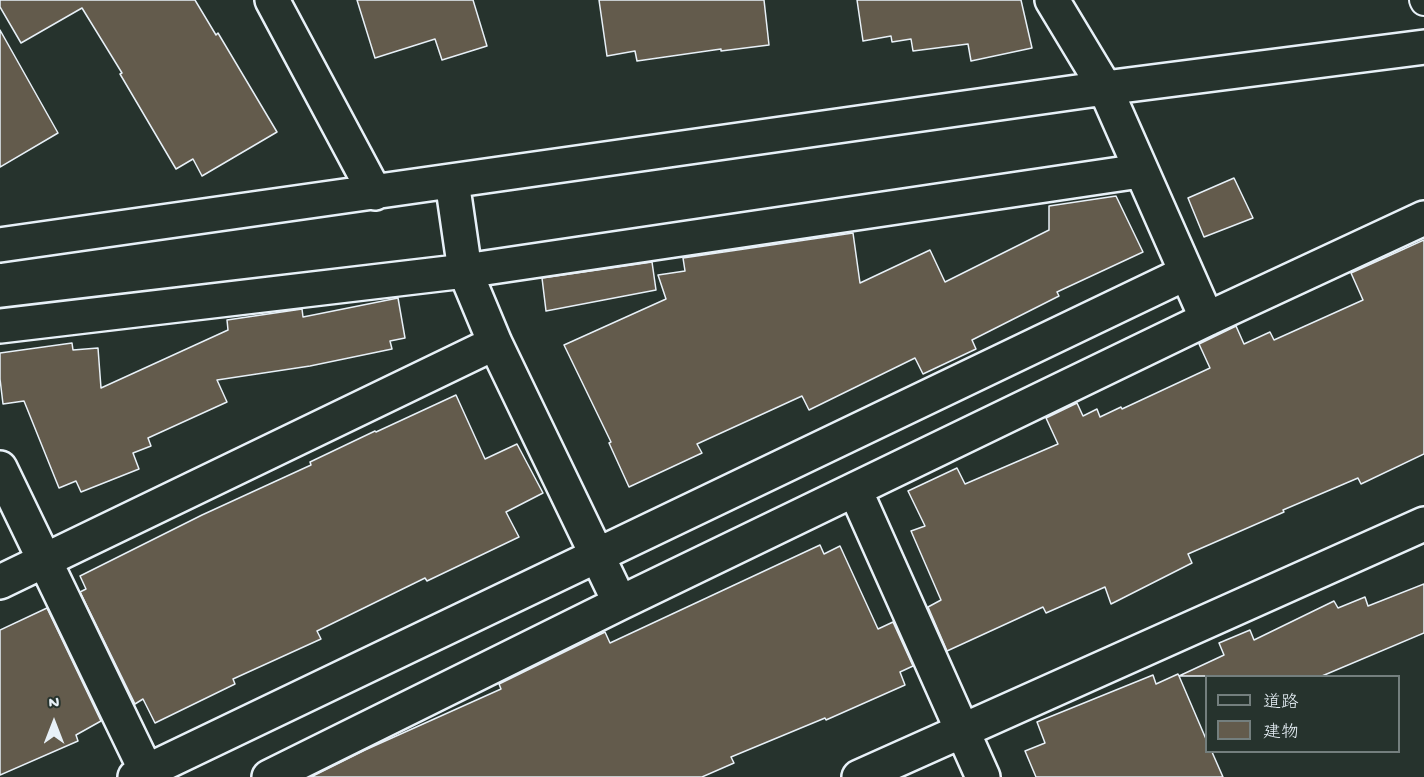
<!DOCTYPE html>
<html>
<head>
<meta charset="utf-8">
<style>
	body { margin:0 }
	#map { position:relative; width:1424px; height:777px; overflow:hidden; background:#26332d; font-family:"Gochi Hand","Klee One",sans-serif }
	canvas { display:block }
	.legend { position:absolute; left:1205px; top:675px; width:195px; height:78px; box-sizing:border-box; background:#26332d; border:2px solid #747f7e; margin:0; padding:8px 10px; list-style:none; font-size:18px; color:#e8f1f8 }
	.legend li { display:flex; align-items:center; gap:12px; height:30px }
	.legend b { width:30px; border:2px solid #747f7e }
	.north { position:absolute; left:24px; top:693px; width:60px; height:60px; -webkit-text-stroke:4px #26332d; paint-order:stroke; rotate:0deg; font-size:16px; font-weight:700; line-height:24px; text-align:center; color:#e8f1f8 }
	.north::after { content:''; display:block; margin:auto; width:21px; height:27px; background:#e8f1f8; clip-path:polygon(50% 0,100% 100%,50% 72%,0 100%) }
</style>
</head>
<body>
<div id="map">
<canvas width="1424" height="777"></canvas>
<ul class="legend">
<li><b style="height:8px;background:#26332d"></b>道路</li>
<li><b style="height:16px;background:#635b4c"></b>建物</li>
</ul>
<div class="north">N</div>
</div>
<script>
const c = document.querySelector('canvas').getContext('2d');
c.lineJoin = 'round';
function fillPath(path, color) {
  c.fillStyle = color;
  c.fill(path, 'evenodd');
}
function poly(rows) {
  const path = new Path2D();
  for (const r of rows) {
    path.moveTo(r[0], r[1]);
    for (let i = 2; i < r.length; i += 2) path.lineTo(r[i], r[i + 1]);
  }
  return path;
}
function strokePath(path, color, width, dash) {
  c.strokeStyle = color;
  c.lineWidth = width;
  c.lineCap = dash ? 'butt' : 'round';
  c.setLineDash(dash || []);
  c.stroke(path);
}
const building = poly([
	[0,0,195,0,216,35,218,33,277,132,202,176,193,159,176,169,120,74,122,73,82,8,21,43,0,7,0,0],
	[357,0,473,0,487,46,442,60,435,39,375,58,357,0],
	[599,0,764,0,769,45,721,51,721,49,637,61,635,51,607,56,599,0],
	[857,0,1021,0,1032,48,971,61,968,44,913,51,911,39,892,42,891,36,863,41,857,0],
	[0,30,58,133,0,167,0,30],
	[1234,178,1253,218,1204,237,1188,198,1234,178],
	[1116,196,1143,252,1057,292,1059,296,972,340,976,349,923,374,915,358,809,410,802,396,697,444,702,453,629,487,609,443,611,442,564,345,666,299,658,275,685,271,683,258,853,233,860,283,930,250,945,282,1049,230,1049,206,1116,196],
	[1424,240,1424,454,1361,484,1358,478,1283,510,1284,512,1188,554,1192,563,1111,604,1105,587,1046,613,1043,607,947,651,928,607,941,600,911,531,925,526,908,491,957,468,965,484,1058,444,1046,418,1077,403,1083,416,1097,409,1100,417,1121,407,1122,409,1210,368,1199,344,1236,326,1244,344,1270,332,1274,340,1363,300,1351,273,1424,240],
	[652,262,656,290,546,311,542,278,652,262],
	[398,298,405,338,390,341,392,349,310,366,217,380,227,402,148,438,151,446,133,453,139,469,81,492,76,481,59,488,24,401,3,404,0,379,0,353,72,343,73,350,98,348,101,388,228,330,227,320,302,309,303,317,398,298],
	[456,395,485,459,517,444,543,493,506,512,519,537,427,581,425,578,317,631,321,639,233,679,235,684,155,723,143,699,135,704,80,592,86,589,80,576,202,515,311,465,310,462,375,431,376,432,456,395],
	[820,545,824,554,840,546,878,629,893,622,913,666,900,672,905,685,826,720,825,718,731,757,734,763,702,777,311,777,365,750,501,689,499,684,605,632,610,643,820,545],
	[1424,584,1424,633,1322,676,1179,676,1206,739,1206,752,1212,752,1223,777,1036,777,1025,751,1045,743,1037,722,1153,675,1156,684,1178,674,1179,676,1224,655,1219,643,1250,630,1254,640,1334,601,1338,608,1365,597,1368,606,1424,584],
	[47,608,101,721,76,735,78,741,0,775,0,630,47,608]
]);
const service = poly([
	[1423,0,1424,2]
]);
const minor = poly([
	[272,0,375,193],
	[1052,0,1105,88,1207,319],
	[452,181,465,271,495,343,620,603],
	[0,245,1105,88,1424,47],
	[0,326,465,271,1140,171],
	[0,468,149,777],
	[855,490,983,777],
	[0,582,495,343],
	[135,777,1186,273],
	[269,777,620,603,1207,319,1424,218],
	[859,777,1424,524]
]);
fillPath(building, '#635b4c');
strokePath(building, '#e8f1f8', 1.5);
strokePath(service, '#e8f1f8', 30);
strokePath(minor, '#e8f1f8', 38);
strokePath(service, '#26332d', 26);
strokePath(minor, '#26332d', 33);
</script>
</body>
</html>
